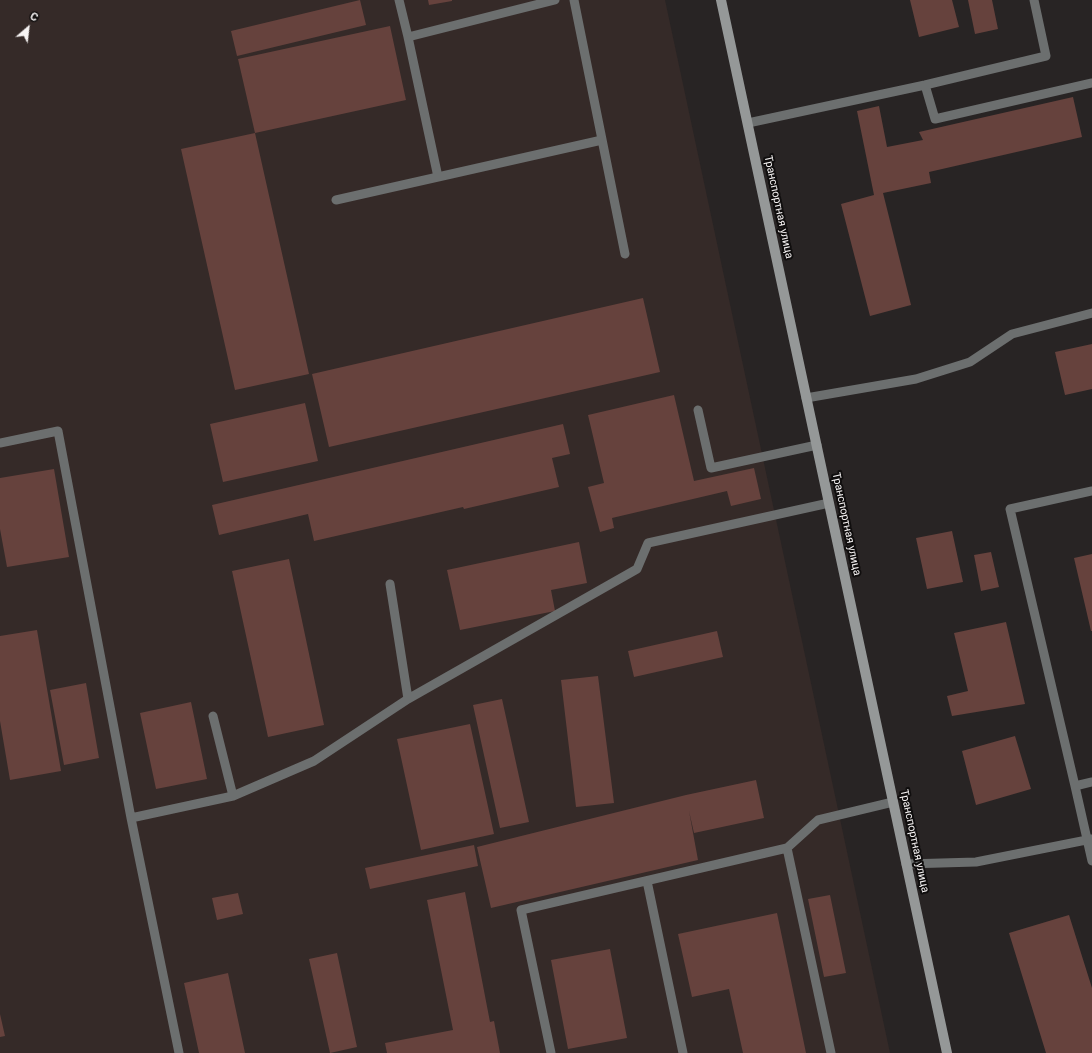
<!DOCTYPE html>
<html>
<head>
<meta charset="utf-8">
<style>
	body { margin:0 }
	#map { position:relative; width:1092px; height:1053px; overflow:hidden; background:#282424; font-family:Roboto,sans-serif }
	canvas { display:block }
	.north { position:absolute; left:8px; top:8px; width:40px; height:40px; -webkit-text-stroke:3px #100e0e; paint-order:stroke; rotate:28deg; font-size:11px; font-weight:700; line-height:16px; text-align:center; color:#f7f4f4 }
	.north::after { content:''; display:block; margin:auto; width:14px; height:18px; background:#f7f4f4; clip-path:polygon(50% 0,100% 100%,50% 72%,0 100%) }
</style>
</head>
<body>
<div id="map">
<canvas width="1092" height="1053"></canvas>
<div class="north">С</div>
</div>
<script>
const c = document.querySelector('canvas').getContext('2d');
c.lineJoin = 'round';
function fillPath(path, color) {
  c.fillStyle = color;
  c.fill(path, 'evenodd');
}
function poly(rows) {
  const path = new Path2D();
  for (const r of rows) {
    path.moveTo(r[0], r[1]);
    for (let i = 2; i < r.length; i += 2) path.lineTo(r[i], r[i + 1]);
  }
  return path;
}
function strokePath(path, color, width, dash) {
  c.strokeStyle = color;
  c.lineWidth = width;
  c.lineCap = dash ? 'butt' : 'round';
  c.setLineDash(dash || []);
  c.stroke(path);
}
function drawText(font, color, halo, rows, align = 'center') {
  c.font = font + ' Roboto,sans-serif';
  c.lineWidth = 4;
  c.setLineDash([]);
  c.textBaseline = 'middle';
  c.strokeStyle = halo;
  c.fillStyle = color;
  for (const [text, x, y, turn = 0] of rows) {
    c.save();
    c.translate(x, y);
    c.rotate((+turn || 0) * Math.PI / 180);
    c.textAlign = isNaN(turn) ? turn : align;
    if (halo) c.strokeText(text, 0, 0);
    c.fillText(text, 0, 0);
    c.restore();
  }
}
const built = poly([
	[0,0,665,0,890,1053,0,1053]
]);
const building = poly([
	[360,0,366,25,237,56,231,31],
	[428,0,452,0,452,1,429,5],
	[910,0,952,0,959,27,919,37],
	[968,0,992,0,998,29,975,34],
	[390,26,406,100,255,133,238,59],
	[1073,97,1082,137,929,172,931,183,883,193,911,305,870,316,841,204,874,195,857,111,879,106,887,147,923,140,919,132],
	[255,133,309,374,235,390,181,149],
	[643,298,660,372,329,447,312,374],
	[1092,344,1092,389,1065,395,1055,352],
	[674,395,694,481,754,468,761,499,731,506,727,491,612,518,614,528,600,532,588,487,604,483,588,415],
	[305,403,318,461,223,482,210,424],
	[563,424,570,454,552,458,559,487,464,509,463,507,314,541,308,514,219,535,212,505],
	[54,469,69,557,7,567,0,529,0,478],
	[952,531,963,582,927,589,916,538],
	[579,542,587,583,551,590,555,611,460,630,447,570],
	[991,552,999,587,981,591,974,555],
	[1092,554,1092,631,1091,631,1074,558],
	[289,559,324,725,268,737,232,571],
	[1006,622,1025,704,952,716,947,696,968,691,954,633],
	[37,630,61,771,10,780,0,721,0,636],
	[717,631,723,657,634,677,628,651],
	[598,676,614,803,576,807,561,680],
	[86,683,99,758,64,765,50,690],
	[502,699,529,822,500,828,473,705],
	[191,702,207,779,156,789,140,713],
	[470,724,494,834,421,850,397,739],
	[1015,736,1031,789,976,805,962,751],
	[756,780,764,818,694,833,689,811,698,860,491,908,477,847,686,795],
	[474,845,478,866,370,889,365,868],
	[465,892,490,1022,494,1021,500,1053,387,1053,385,1043,453,1030,427,900],
	[238,893,243,914,217,920,212,898],
	[830,895,846,973,824,977,808,899],
	[777,913,806,1053,743,1053,729,989,692,997,678,934],
	[1069,915,1092,988,1092,1053,1046,1053,1009,933],
	[610,949,627,1038,568,1049,551,960],
	[337,953,357,1047,330,1053,309,959],
	[228,973,245,1053,199,1053,184,983],
	[0,1014,5,1036,0,1037]
]);
const lane = poly([
	[399,0,408,37,555,0],
	[574,0,625,254],
	[408,37,438,177],
	[925,85,935,119,1092,83],
	[748,123,925,85,1046,56,1034,0],
	[336,200,602,140],
	[806,398,916,379,970,362,1012,334,1092,313],
	[698,410,711,468,817,445],
	[0,443,58,431,131,818,179,1053],
	[390,584,408,699],
	[213,716,233,796],
	[1092,782,1075,786,1092,861],
	[1075,786,1010,509,1092,491],
	[131,818,233,796,314,761,408,699,637,569,648,543,829,503],
	[906,864,976,862,1092,839],
	[647,881,683,1053],
	[551,1053,521,910,787,848],
	[831,1053,787,848,818,820,893,802]
]);
const secondary = poly([
	[721,0,947,1053]
]);
const streetNames = [
	["Транспортная улица",778,207,78],
	["Транспортная улица",846,524,78],
	["Транспортная улица",914,841,78]
];
fillPath(built, '#352a28');
fillPath(building, '#66423d');
strokePath(lane, '#6c6f6f', 9);
strokePath(secondary, '#959898', 10);
drawText('11px', '#f7f4f4', '#100e0e', streetNames);
</script>
</body>
</html>
